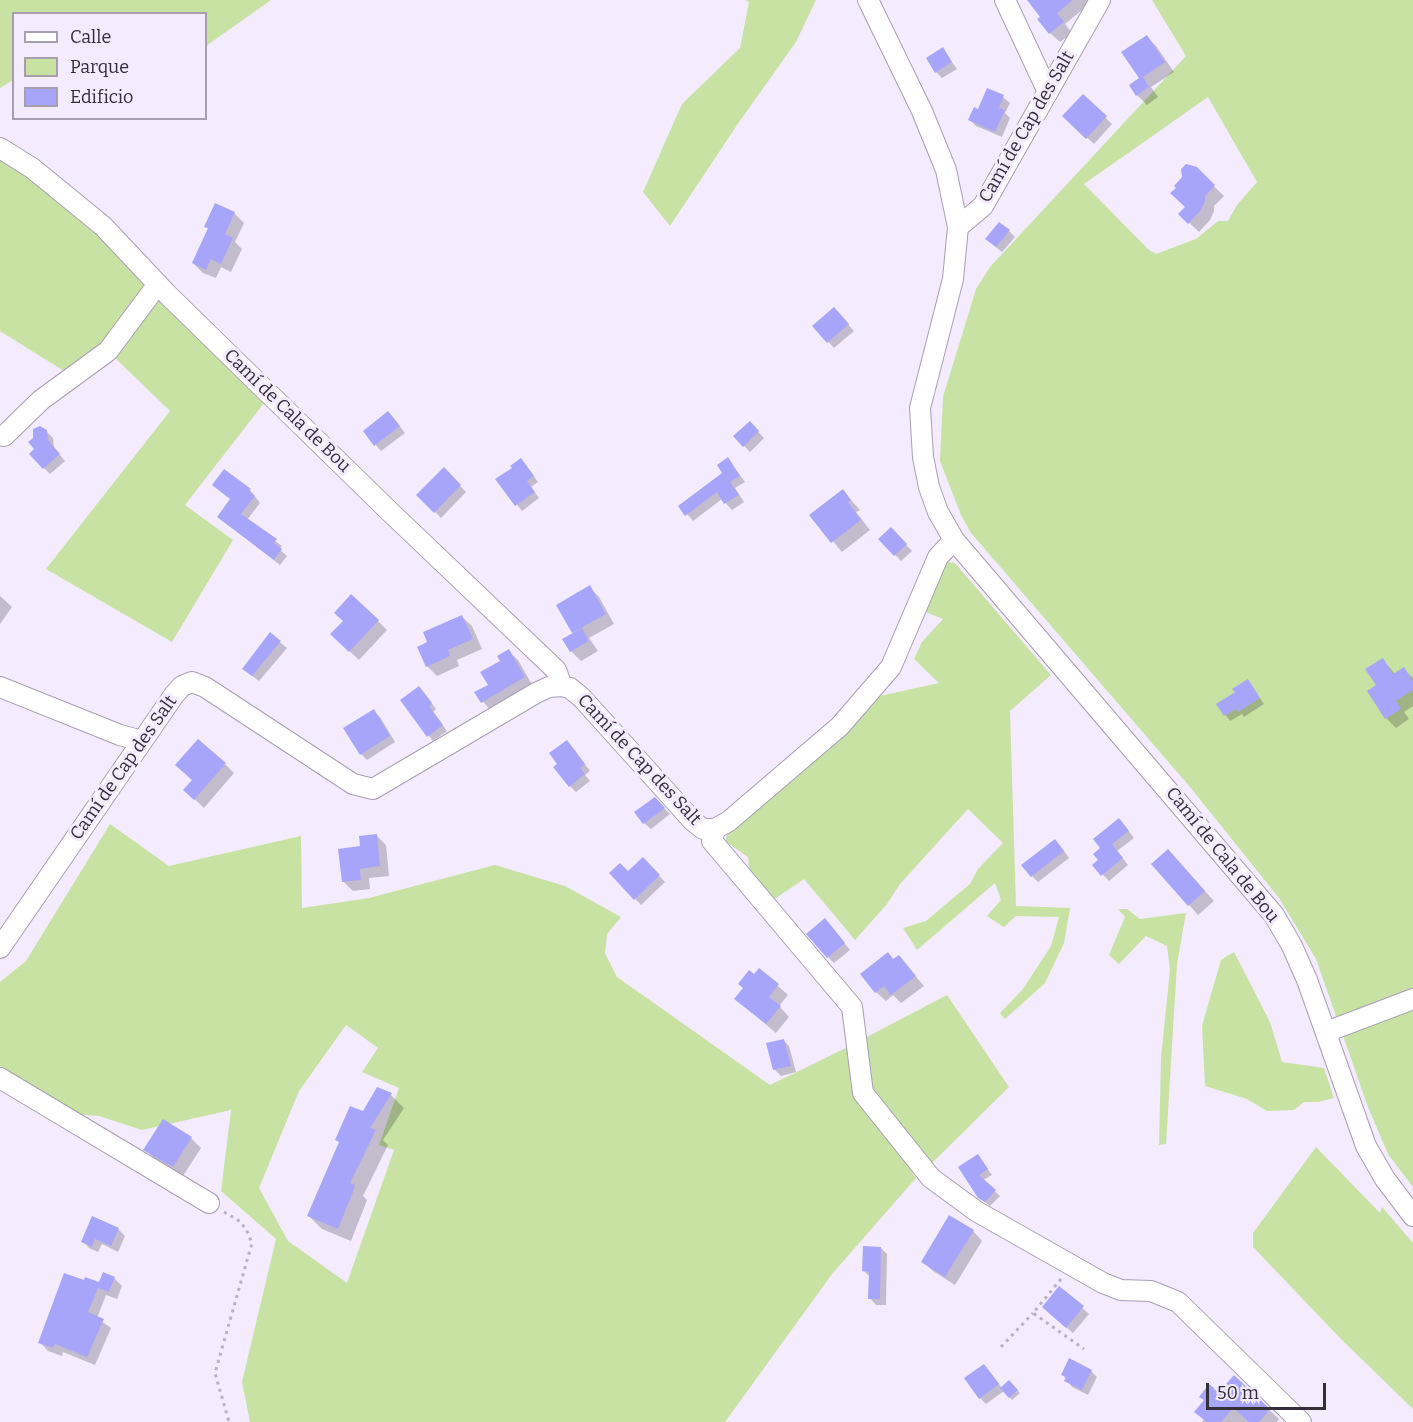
<!DOCTYPE html>
<html>
<head>
<meta charset="utf-8">
<style>
	body { margin:0 }
	#map { position:relative; width:1413px; height:1422px; overflow:hidden; background:#f4ebff; font-family:Bitter,serif }
	canvas { display:block }
	.legend { position:absolute; left:12px; top:12px; width:195px; height:108px; box-sizing:border-box; background:#f4ebff; border:2px solid #a79faf; margin:0; padding:8px 10px; list-style:none; font-size:18px; color:#332e37 }
	.legend li { display:flex; align-items:center; gap:12px; height:30px }
	.legend b { width:30px; border:2px solid #a79faf }
	.scale { position:absolute; left:1206px; top:1383px; width:120px; height:27px; box-sizing:border-box; border:3px solid #332e37; border-top:0; padding-left:8px; font-size:18px; line-height:21px; white-space:nowrap; color:#332e37; -webkit-text-stroke:4px #f4ebff; paint-order:stroke }
</style>
</head>
<body>
<div id="map">
<canvas width="1413" height="1422"></canvas>
<ul class="legend">
<li><b style="height:8px;background:#fff"></b>Calle</li>
<li><b style="height:16px;background:#c7e2a3"></b>Parque</li>
<li><b style="height:16px;background:#a7a5f9"></b>Edificio</li>
</ul>
<div class="scale">50 m</div>
</div>
<script>
const c = document.querySelector('canvas').getContext('2d');
c.lineJoin = 'round';
function fillPath(path, color) {
  c.fillStyle = color;
  c.fill(path, 'evenodd');
}
function poly(rows) {
  const path = new Path2D();
  for (const r of rows) {
    path.moveTo(r[0], r[1]);
    for (let i = 2; i < r.length; i += 2) path.lineTo(r[i], r[i + 1]);
  }
  return path;
}
function strokePath(path, color, width, dash) {
  c.strokeStyle = color;
  c.lineWidth = width;
  c.lineCap = dash ? 'butt' : 'round';
  c.setLineDash(dash || []);
  c.stroke(path);
}
function drawText(font, color, halo, rows, align = 'center') {
  c.font = font + ' Bitter,serif';
  c.lineWidth = 6;
  c.setLineDash([]);
  c.textBaseline = 'middle';
  c.strokeStyle = halo;
  c.fillStyle = color;
  for (const [text, x, y, turn = 0] of rows) {
    c.save();
    c.translate(x, y);
    c.rotate((+turn || 0) * Math.PI / 180);
    c.textAlign = isNaN(turn) ? turn : align;
    if (halo) c.strokeText(text, 0, 0);
    c.fillText(text, 0, 0);
    c.restore();
  }
}
const green = poly([
	[0,0,271,0,206,46,206,14,14,14,13,80,0,88],
	[745,0,816,0,796,42,737,125,670,226,643,192,682,104,740,48,749,2],
	[1152,0,1413,0,1413,1187,1388,1154,1368,1107,1316,959,1279,898,1190,787,971,533,961,515,940,461,943,397,976,289,990,267,1186,56],
	[1208,97,1257,182,1237,205,1228,221,1218,221,1196,239,1156,254,1148,249,1084,184],
	[0,156,94,227,147,282,101,346,64,371,0,331],
	[159,293,264,400,264,403,185,505,233,540,172,642,46,569,170,411,111,354],
	[945,562,955,563,1051,675,1010,711,1016,906,1070,908,1064,943,1045,983,1005,1019,1000,1013,1023,989,1051,946,1059,917,1016,916,1004,927,987,916,1001,900,995,883,917,950,903,928,926,921,970,884,978,869,1003,843,968,809,900,884,887,904,855,940,804,879,770,902,750,879,748,857,725,841,728,833,761,799,846,728,880,696,939,683,914,659,922,642,943,619,923,611],
	[110,824,169,866,301,836,302,908,369,898,495,865,565,886,621,917,607,934,605,953,617,977,770,1085,850,1046,856,1092,916,1178,832,1274,725,1422,250,1422,242,1382,276,1239,221,1191,231,1110,142,1130,99,1116,72,1114,0,1070,0,982,26,961],
	[346,1025,378,1048,362,1072,399,1088,379,1145,394,1150,347,1283,288,1241,259,1188,299,1091],
	[1118,909,1127,909,1140,919,1186,913,1177,964,1166,1144,1159,1145,1161,1058,1170,970,1167,946,1146,936,1119,964,1109,955,1125,917],
	[1234,952,1270,1022,1282,1062,1324,1068,1334,1098,1318,1102,1304,1102,1294,1110,1267,1111,1247,1099,1205,1086,1202,1026,1221,960],
	[947,995,1009,1087,929,1166,871,1089,863,1039],
	[1316,1147,1380,1213,1382,1207,1413,1243,1413,1409,1342,1340,1253,1247,1253,1233]
]);
const shadow = poly([
	[1029,0,1092,0,1093,1,1065,24,1072,33,1060,42,1050,33,1043,17],
	[1147,37,1156,46,1174,72,1151,87,1158,97,1147,105,1137,95],
	[942,49,957,69,942,78,936,72],
	[988,90,1003,97,1010,103,1005,113,1010,118,1002,137,976,126,970,120,979,111],
	[1083,96,1112,124,1094,144,1064,116],
	[1196,169,1224,196,1214,206,1214,211,1210,220,1199,232,1180,214,1187,207,1184,177],
	[234,213,244,223,235,242,242,249,231,272,221,267,216,278,203,273,193,263,209,229,206,226],
	[1009,231,1015,237,1002,252,993,245],
	[840,315,854,331,834,348,814,326],
	[394,419,405,433,381,451,375,444],
	[750,423,764,438,750,452,735,436],
	[46,431,53,438,54,448,65,461,50,474,44,468],
	[728,459,745,482,735,488,744,502,732,510,722,499,693,521,680,506,724,474],
	[526,465,538,482,531,487,539,498,522,511,497,480],
	[444,469,466,492,441,518,418,495],
	[250,490,260,503,247,520,282,546,279,549,287,556,280,565,225,522,232,500],
	[843,491,860,510,856,512,870,530,842,552,811,515],
	[891,529,912,551,901,561,880,539],
	[589,587,599,597,614,624,589,638,598,651,581,661,571,651,575,634,573,632],
	[0,596,12,607,0,624],
	[462,617,472,626,482,649,457,660,459,666,437,676,427,666,429,643],
	[378,621,387,630,359,660,342,644],
	[270,634,287,648,259,681,251,675],
	[508,651,518,660,534,688,492,712,476,693,490,685],
	[1383,660,1395,674,1403,669,1413,678,1413,706,1404,712,1409,719,1396,728,1386,718,1378,686],
	[1248,681,1264,704,1244,717,1242,714,1230,721,1218,705,1237,692],
	[424,693,436,709,433,712,447,731,433,741,402,701],
	[373,711,380,717,395,742,367,760,361,754],
	[573,748,590,771,585,775,590,781,576,792,570,786],
	[225,764,234,773,204,808,185,790,194,780],
	[655,799,670,814,651,829,644,823],
	[1125,826,1134,838,1117,851,1128,865,1109,881,1094,865],
	[377,836,386,845,389,876,369,878,370,889,353,891,343,881,362,848],
	[1061,847,1069,858,1038,882,1032,876],
	[643,859,665,882,641,905,611,873,628,873],
	[1178,861,1214,901,1198,915,1153,864],
	[831,926,850,950,834,963,828,957],
	[899,957,924,986,901,1003,893,995,886,1001,876,992,894,961],
	[760,970,788,995,779,1006,789,1017,776,1033,736,999],
	[783,1040,789,1046,796,1072,781,1076,775,1070,768,1044],
	[378,1088,391,1095,404,1108,383,1140,388,1145,363,1196,367,1200,351,1241,322,1229,309,1216],
	[163,1121,191,1138,201,1148,183,1176,155,1159,145,1149],
	[978,1156,992,1175,983,1180,1000,1196,990,1206,979,1197],
	[93,1218,119,1230,125,1236,118,1252,102,1244,98,1252,89,1248,83,1241],
	[973,1231,982,1241,955,1285,933,1271,923,1262],
	[881,1248,887,1254,886,1305,876,1305,870,1298,870,1277,864,1271],
	[114,1278,122,1286,117,1299,106,1295,97,1318,111,1328,95,1365,63,1352,62,1356,48,1351,40,1342,100,1284],
	[1059,1288,1089,1314,1073,1333,1050,1314],
	[1091,1371,1097,1377,1088,1395,1072,1387,1063,1375],
	[990,1372,1002,1388,1009,1382,1020,1393,1012,1400,1004,1391,986,1404,980,1398],
	[1234,1377,1279,1419,1277,1422,1202,1422,1220,1395]
]);
const building = poly([
	[1027,0,1073,0,1057,13,1064,22,1049,34,1037,19,1040,17],
	[1147,35,1165,62,1143,77,1149,87,1136,96,1129,85,1139,78,1121,52],
	[943,47,952,62,935,73,926,58],
	[987,88,1004,95,999,108,1005,110,995,132,968,120,974,107,978,109],
	[1083,94,1107,116,1086,139,1062,116],
	[1186,164,1197,167,1215,185,1205,196,1205,201,1201,210,1188,224,1178,214,1185,207,1170,193,1176,188,1174,186,1182,177,1181,169],
	[215,203,235,212,225,234,233,238,221,264,211,259,206,270,192,263,208,228,204,227],
	[999,222,1010,230,996,247,985,239],
	[834,307,849,324,827,343,812,326],
	[388,411,400,426,374,446,363,431],
	[750,421,759,431,743,447,733,436],
	[40,426,47,430,48,440,60,454,43,469,29,454,34,449,28,442,33,438,33,429],
	[728,457,740,476,730,482,739,495,724,504,717,492,685,516,678,506,722,473,717,465],
	[521,458,534,476,527,481,535,492,515,506,495,479,512,468,510,466],
	[444,467,461,485,434,513,416,495],
	[224,469,251,489,249,491,255,496,241,514,277,539,274,543,282,549,274,560,217,517,230,499,212,485],
	[843,489,851,500,848,502,861,520,831,543,809,515],
	[891,527,907,544,894,556,878,539],
	[590,585,606,614,572,633,556,605],
	[351,594,379,620,349,652,330,634,343,621,334,613],
	[462,615,473,639,448,650,450,656,426,667,417,647,427,642,423,632],
	[582,628,589,641,570,652,562,639],
	[270,632,281,641,252,676,242,669],
	[509,649,525,677,481,703,474,692,488,685,480,672,500,661,497,656],
	[1383,658,1393,674,1404,667,1413,681,1413,690,1396,701,1401,709,1385,719,1367,691,1376,685,1365,669],
	[1248,679,1260,698,1238,712,1236,709,1224,716,1216,704,1235,692,1232,689],
	[419,686,432,703,429,706,443,725,427,737,400,700],
	[374,709,390,736,360,755,343,728],
	[198,739,226,763,194,800,183,790,192,780,175,765],
	[567,740,585,764,580,768,585,774,569,787,553,767,557,764,549,753],
	[655,797,665,808,643,824,634,812],
	[1119,818,1129,831,1112,844,1123,858,1101,876,1092,865,1098,860,1093,854,1100,848,1093,839],
	[377,834,380,866,360,869,361,880,342,882,338,849,360,846,359,836],
	[1055,839,1064,851,1031,877,1021,865],
	[1168,849,1205,891,1188,906,1151,864],
	[643,857,660,875,634,900,609,873,620,863,628,871],
	[825,918,845,943,827,958,806,934],
	[888,952,893,959,899,955,916,976,891,995,884,986,875,993,860,974],
	[759,968,779,984,769,997,781,1006,766,1024,734,999,743,988,738,984,749,970,754,974],
	[784,1039,791,1066,773,1070,766,1043],
	[377,1087,392,1093,370,1128,376,1130,350,1183,355,1185,353,1192,338,1229,307,1216,339,1142,335,1140,350,1106,363,1111],
	[163,1119,192,1137,173,1167,143,1150],
	[978,1154,988,1169,979,1175,996,1190,985,1202,978,1198,958,1167],
	[949,1215,974,1230,945,1277,921,1262],
	[92,1216,119,1228,111,1246,95,1239,92,1247,81,1242],
	[863,1246,881,1247,880,1299,868,1299,869,1272,862,1271],
	[103,1272,115,1277,109,1292,98,1288,88,1312,104,1319,87,1357,55,1344,53,1348,38,1343,64,1273,84,1280,85,1277,99,1282],
	[1059,1286,1084,1306,1066,1328,1042,1307],
	[1069,1358,1092,1370,1082,1390,1064,1381,1066,1377,1061,1375],
	[984,1364,999,1384,979,1399,964,1378],
	[1234,1375,1270,1409,1259,1422,1249,1422,1233,1408,1221,1422,1207,1422,1194,1412,1204,1400,1199,1397,1209,1384,1219,1392],
	[1009,1380,1018,1390,1009,1398,1000,1388]
]);
const path = poly([
	[224,1212,238,1220,246,1229,252,1243,215,1373,229,1422],
	[1061,1279,1033,1313,1084,1349],
	[1001,1347,1033,1313]
]);
const minor = poly([
	[868,0,922,111,946,170,958,227,953,279,920,408,923,457,929,487,938,512,954,540,1274,915,1292,946,1307,980,1366,1146,1385,1179,1413,1216],
	[1005,0,1048,92],
	[0,148,32,168,103,226,167,294,387,509,556,670,562,686],
	[958,227,983,206,1100,0],
	[4,436,41,400,108,351,158,284],
	[0,687,120,735,142,741],
	[715,829,712,841,852,1007,863,1093,931,1178,976,1211,1103,1283,1121,1290,1151,1291,1178,1302,1301,1422],
	[0,948,174,695,182,686,192,682,205,687,353,784,373,789,536,693,549,687,562,686,570,688,582,698,693,821,703,829,715,829,729,821,840,726,891,667,938,557,954,540],
	[1326,1032,1413,999],
	[0,1078,209,1203]
]);
const streetNames = [
	["Camí de Cap des Salt",1027,127,-60],
	["Camí de Cala de Bou",287,411,44],
	["Camí de Cap des Salt",639,760,47],
	["Camí de Cap des Salt",124,768,-55],
	["Camí de Cala de Bou",1222,855,51]
];
fillPath(green, '#c7e2a3');
fillPath(shadow, '#0003');
fillPath(building, '#a7a5f9');
strokePath(minor, '#a99eb5', 22);
strokePath(path, '#b9b1c2', 3, [3, 4.5]);
strokePath(minor, '#fff', 20);
drawText('18px', '#332e37', '#f4ebff', streetNames);
</script>
</body>
</html>
